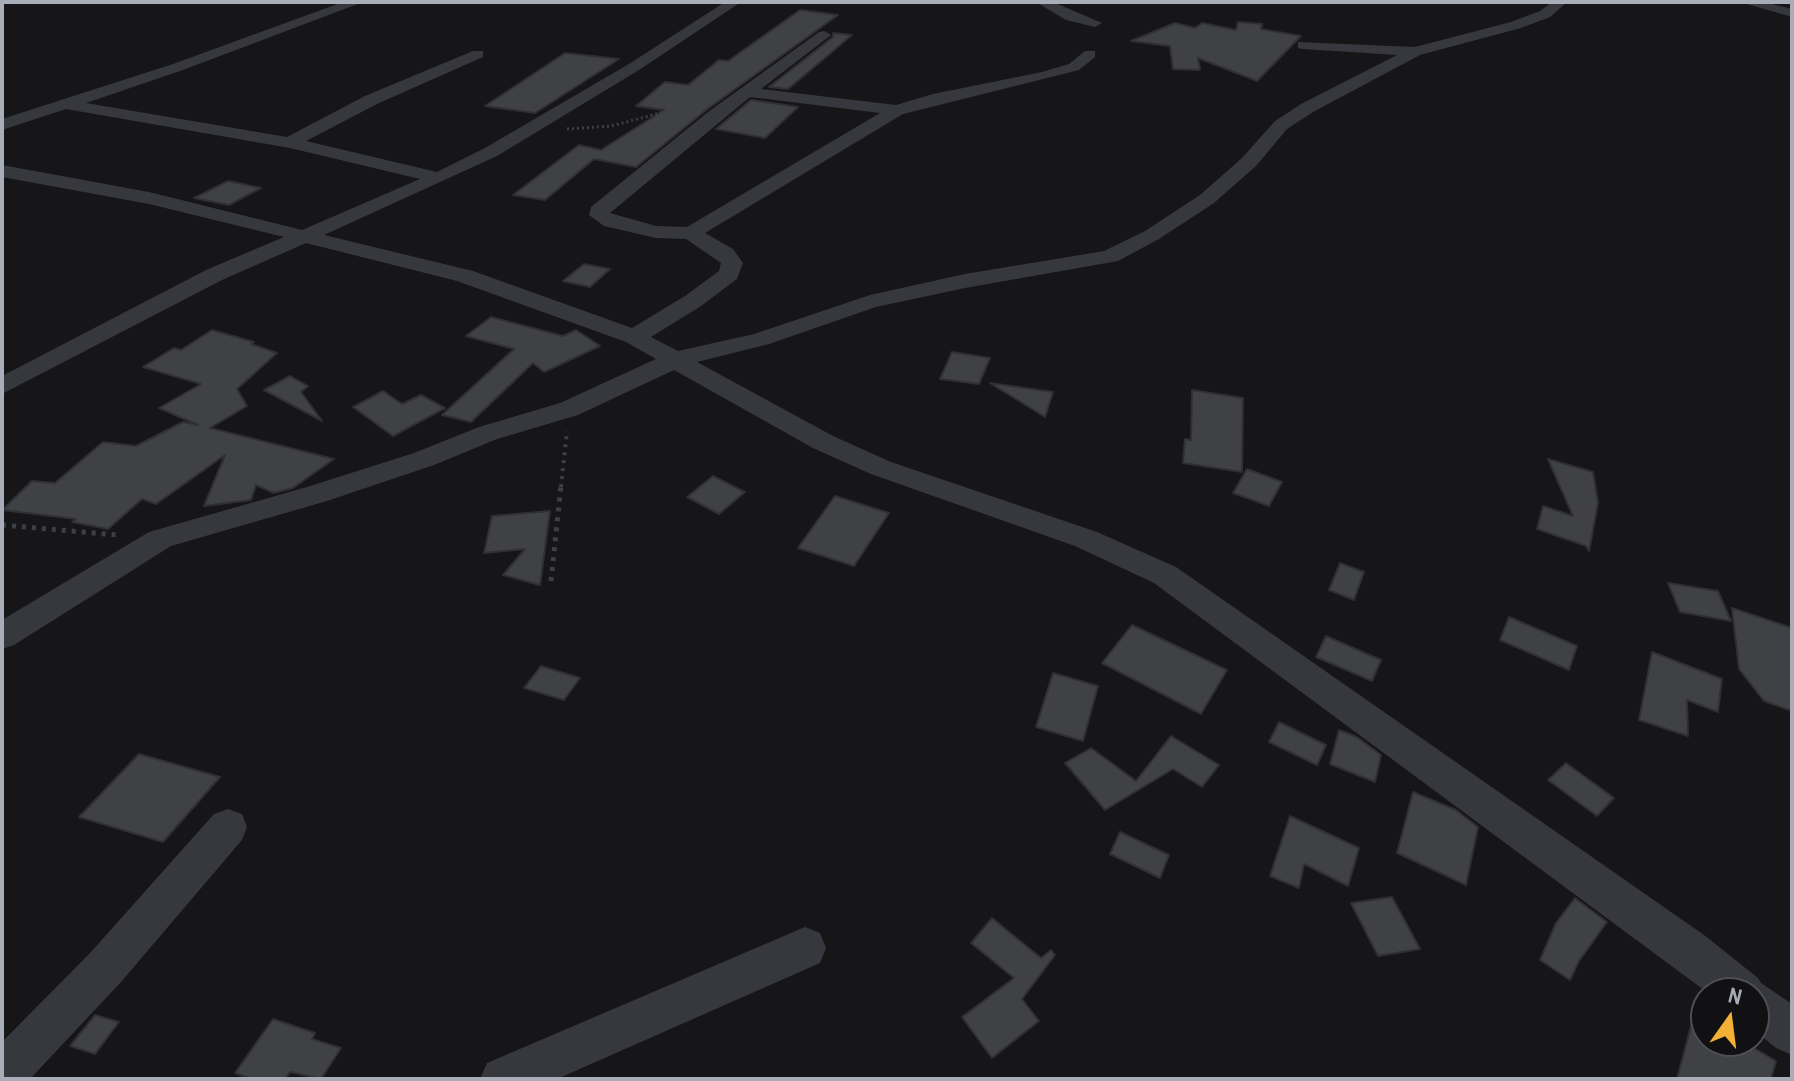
<!DOCTYPE html>
<html>
<head>
<meta charset="utf-8">
<style>
	body { margin:0 }
	#map { position:relative; width:1794px; height:1081px; overflow:hidden; background:#161618; font-family:"Archivo Narrow",sans-serif }
	canvas { display:block }
	.frame { position:absolute; inset:0; border:4px solid #a8adb8; pointer-events:none }
	.north { position:absolute; left:1690px; top:977px; width:80px; height:80px; box-sizing:border-box; background:#111113; border:2px solid #4d4f55; border-radius:50%; rotate:14deg; font-size:22px; font-weight:700; line-height:32px; text-align:center; color:#a8adb8 }
	.north::after { content:''; display:block; margin:auto; width:28px; height:36px; background:#f2b134; clip-path:polygon(50% 0,100% 100%,50% 72%,0 100%) }
</style>
</head>
<body>
<div id="map">
<canvas width="1794" height="1081"></canvas>
<div class="frame"></div>
<div class="north">N</div>
</div>
<script>
const c = document.querySelector('canvas').getContext('2d');
c.lineJoin = 'round';
function fillPath(path, color) {
  c.fillStyle = color;
  c.fill(path, 'evenodd');
}
function poly(rows) {
  const path = new Path2D();
  for (const r of rows) {
    path.moveTo(r[0], r[1]);
    for (let i = 2; i < r.length; i += 2) path.lineTo(r[i], r[i + 1]);
  }
  return path;
}
function strokePath(path, color, width, dash) {
  c.strokeStyle = color;
  c.lineWidth = width;
  c.lineCap = dash ? 'butt' : 'round';
  c.setLineDash(dash || []);
  c.stroke(path);
}
const building = poly([
	[800,10,838,15,706,110,636,167,594,159,545,200,513,195,579,145,601,150,664,110,636,106,665,82,688,85,719,60,728,61,800,10],
	[1238,22,1262,24,1261,29,1301,36,1257,81,1198,58,1200,70,1173,69,1170,46,1131,41,1175,23,1195,28,1202,23,1236,30,1238,22],
	[833,33,852,35,788,89,769,87,833,37,833,33],
	[565,53,619,59,535,113,485,106,565,53],
	[751,100,772,103,798,107,765,138,716,129,751,100],
	[228,181,261,188,229,205,194,198,228,181],
	[584,264,610,269,590,287,563,281,584,264],
	[491,317,563,336,576,330,600,346,544,372,533,363,471,422,442,415,514,349,466,336,491,317],
	[212,330,254,342,251,344,277,353,237,389,247,406,210,428,334,459,293,488,274,493,256,485,251,500,204,506,225,455,156,504,142,499,108,529,72,522,76,519,2,510,32,481,55,483,103,442,136,446,183,422,198,425,159,408,201,384,143,367,174,348,181,350,212,330],
	[952,352,990,358,979,384,940,379,952,352],
	[290,376,308,386,301,392,322,421,264,390,290,376],
	[990,383,1053,392,1045,417,990,383],
	[1192,390,1243,398,1242,472,1183,463,1185,439,1191,440,1192,390],
	[383,391,402,404,421,395,445,408,393,436,353,407,383,391],
	[1548,459,1593,472,1598,503,1589,551,1586,546,1537,529,1543,506,1573,516,1548,459],
	[1247,469,1282,482,1269,506,1233,493,1247,469],
	[713,476,745,492,719,514,687,497,713,476],
	[835,496,889,513,854,566,798,548,835,496],
	[550,511,540,585,503,575,525,549,484,553,492,516,550,511],
	[1340,563,1364,572,1354,600,1329,590,1340,563],
	[1668,583,1718,591,1731,621,1680,612,1668,583],
	[1732,608,1792,628,1792,711,1764,701,1739,669,1732,608],
	[1509,617,1577,646,1569,670,1500,640,1509,617],
	[1132,625,1227,670,1201,714,1102,663,1132,625],
	[1326,636,1381,660,1372,681,1316,657,1326,636],
	[1652,652,1722,679,1718,712,1687,700,1688,736,1639,720,1652,652],
	[541,666,580,678,564,700,524,688,541,666],
	[1053,673,1098,686,1083,741,1036,727,1053,673],
	[1279,722,1326,745,1317,765,1269,742,1279,722],
	[1339,730,1357,737,1381,755,1375,782,1330,764,1339,730],
	[1171,736,1219,765,1202,787,1173,769,1105,810,1065,763,1091,748,1136,781,1171,736],
	[139,754,220,777,163,842,79,817,139,754],
	[1566,763,1614,798,1597,816,1548,780,1566,763],
	[1413,792,1456,810,1478,827,1466,885,1397,853,1413,792],
	[1290,816,1359,848,1348,886,1304,864,1299,888,1270,876,1290,816],
	[1120,832,1169,855,1160,878,1110,854,1120,832],
	[1392,897,1420,949,1378,956,1351,903,1392,897],
	[1575,898,1607,922,1579,961,1570,980,1540,960,1556,923,1575,898],
	[992,918,1041,958,1051,950,1055,955,1022,999,1039,1021,992,1058,962,1017,1014,978,971,943,992,918],
	[1700,992,1706,995,1706,1041,1742,1041,1776,1061,1771,1079,1677,1079,1700,992],
	[95,1015,119,1022,95,1054,70,1046,95,1015],
	[273,1019,315,1033,312,1039,341,1048,321,1079,290,1072,285,1079,252,1079,235,1073,273,1019]
]);
const pathFar2 = poly([
	[567,129,611,126,664,112,687,113]
]);
const pathFar1 = poly([
	[561,487,567,431]
]);
const path = poly([
	[2,525,117,535],
	[551,581,561,485]
]);
const minor = poly([
	[343,2,363,2,183,70,86,103,287,137,365,96,473,51,483,51,483,57,377,104,306,141,437,172,485,148,629,64,725,2,741,2,639,70,497,156,324,235,473,271,632,328,685,296,719,271,721,263,686,239,656,238,604,226,589,215,591,207,708,112,819,32,824,31,831,35,761,89,896,105,933,94,1042,72,1069,64,1085,51,1095,51,1095,57,1079,70,903,114,705,233,733,249,743,263,737,279,701,306,651,337,678,351,754,334,870,295,965,274,1104,251,1145,231,1200,195,1242,158,1275,121,1301,104,1397,55,1303,49,1298,48,1298,42,1415,47,1511,22,1540,11,1552,2,1567,2,1550,17,1521,28,1420,55,1313,112,1287,129,1256,166,1214,203,1159,239,1118,261,965,288,876,307,769,344,697,362,833,436,891,462,1097,532,1176,567,1704,935,1758,978,1761,983,1792,1004,1792,1055,1776,1048,1754,1030,1754,993,1708,993,1154,583,1075,546,871,474,813,448,674,370,578,415,497,439,434,465,327,501,171,546,14,645,2,649,2,620,149,532,307,487,414,453,479,427,560,403,656,359,626,342,457,281,306,243,222,280,2,394,2,376,206,270,284,237,149,204,2,177,2,165,149,192,302,230,420,179,290,148,66,109,2,130,2,119,173,64,343,2],
	[750,97,880,113,687,227,656,226,610,213,750,97],
	[1036,2,1053,2,1102,23,1095,27,1066,20,1036,2],
	[1740,2,1764,2,1792,9,1792,17,1740,2],
	[228,809,242,814,247,827,242,840,121,982,30,1079,2,1079,2,1042,91,952,214,814,228,809],
	[805,927,820,933,826,948,820,963,557,1079,480,1079,487,1063,805,927]
]);
fillPath(building, '#404145');
strokePath(building, '#303034', 2);
strokePath(pathFar2, '#3d3f44', 3, [2, 3]);
strokePath(pathFar1, '#3d3f44', 4, [3, 5]);
strokePath(path, '#3d3f44', 5, [4, 6]);
fillPath(minor, '#37383d');
</script>
</body>
</html>
